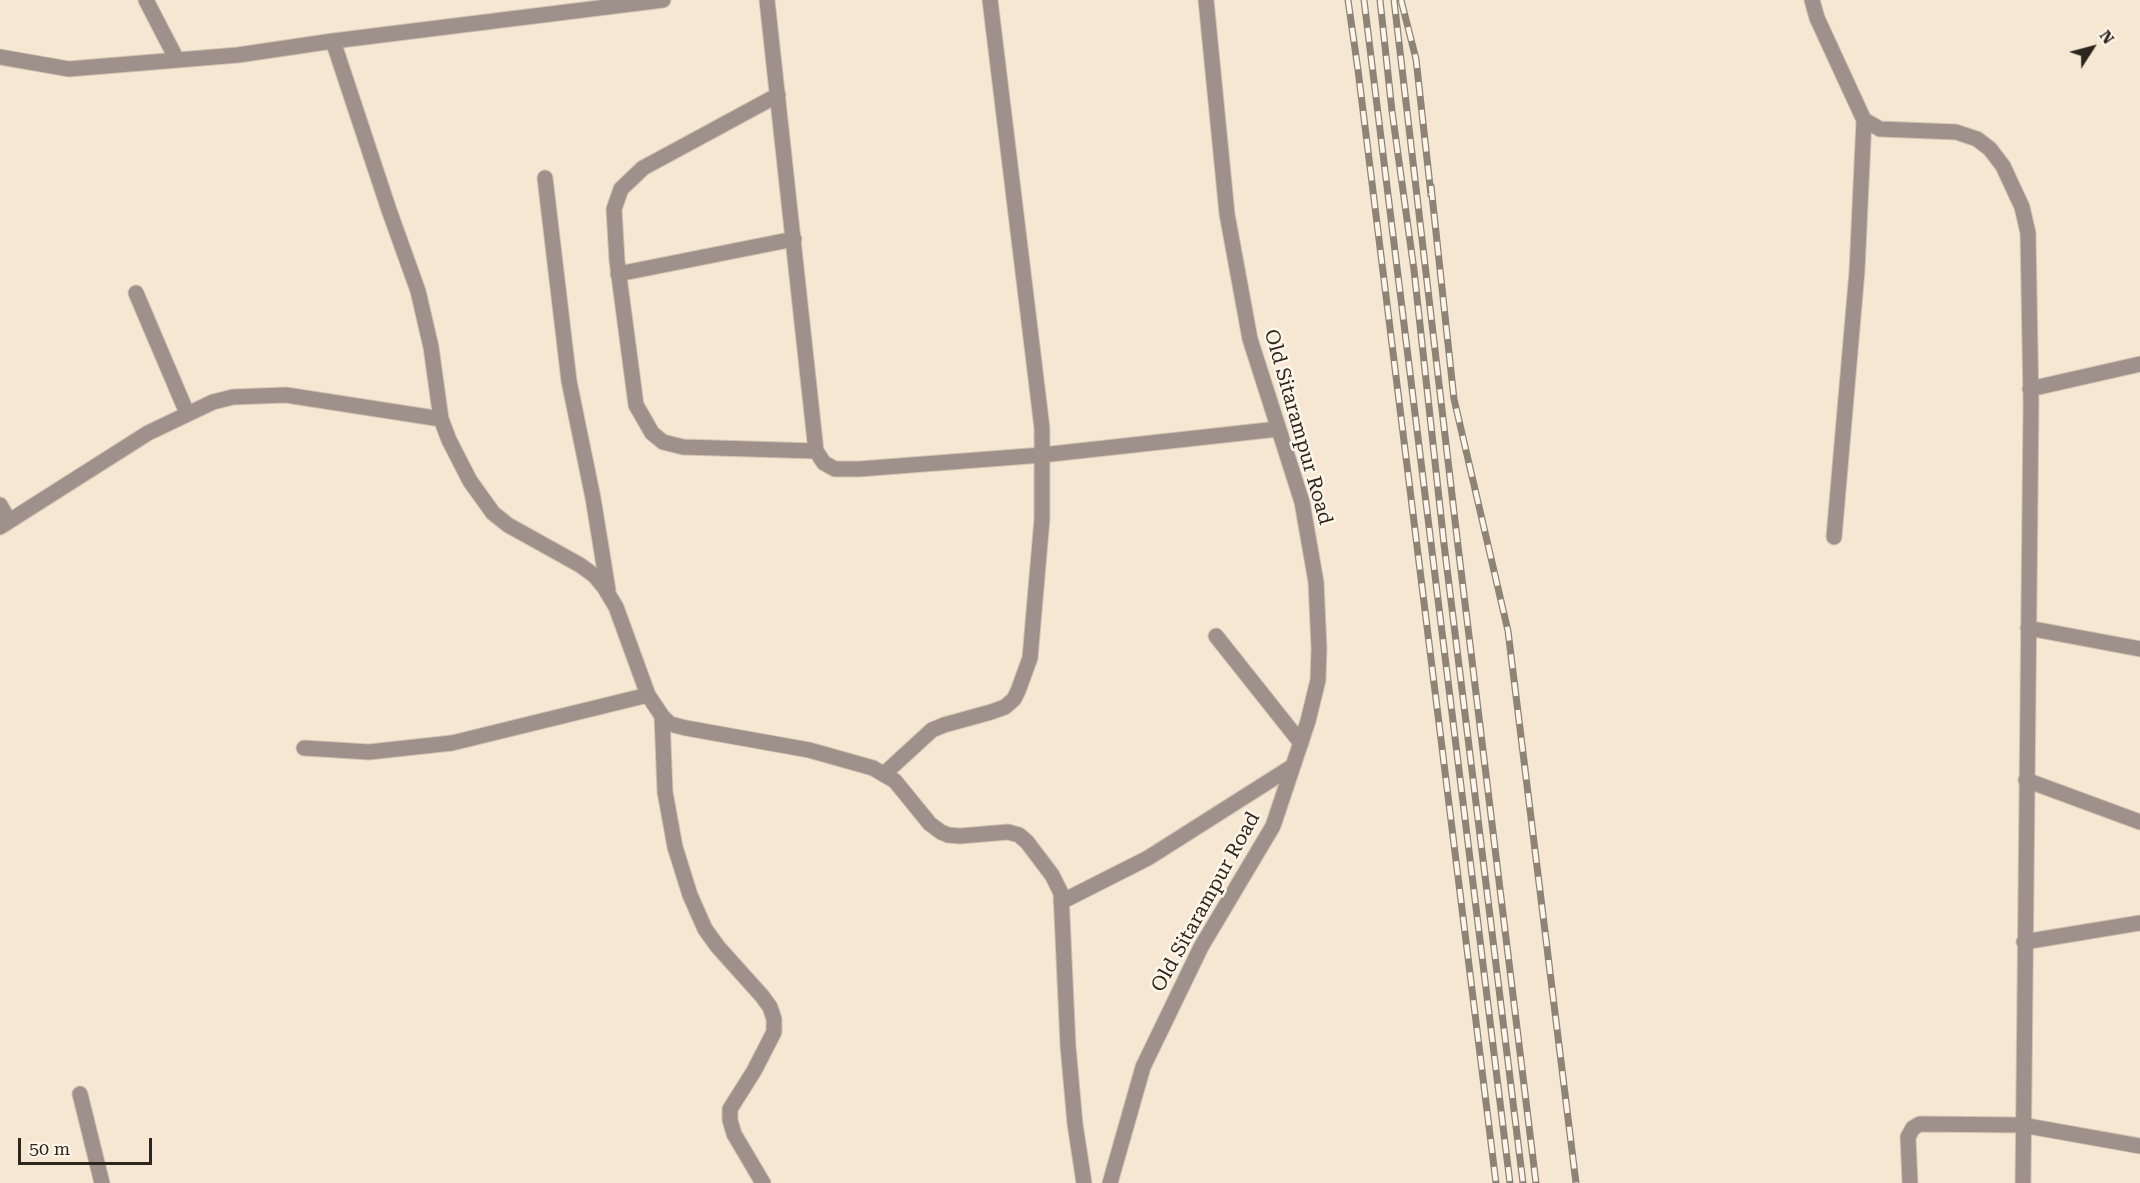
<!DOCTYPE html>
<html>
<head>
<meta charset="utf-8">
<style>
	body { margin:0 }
	#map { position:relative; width:2140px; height:1183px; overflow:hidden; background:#f6e7d3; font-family:"Roboto Serif",serif }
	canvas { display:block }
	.north { position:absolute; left:2062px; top:18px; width:60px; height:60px; -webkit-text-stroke:4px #fff5e9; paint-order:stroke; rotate:54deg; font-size:16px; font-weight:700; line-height:24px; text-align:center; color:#2c261e }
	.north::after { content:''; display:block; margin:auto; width:21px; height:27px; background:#2c261e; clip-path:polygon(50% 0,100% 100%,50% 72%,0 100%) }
	.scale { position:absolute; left:18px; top:1138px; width:134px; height:27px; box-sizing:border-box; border:3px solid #2c261e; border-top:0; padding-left:8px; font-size:18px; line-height:21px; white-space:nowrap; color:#2c261e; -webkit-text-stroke:4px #fff5e9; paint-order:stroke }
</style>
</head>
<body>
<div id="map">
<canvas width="2140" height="1183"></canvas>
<div class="north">N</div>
<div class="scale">50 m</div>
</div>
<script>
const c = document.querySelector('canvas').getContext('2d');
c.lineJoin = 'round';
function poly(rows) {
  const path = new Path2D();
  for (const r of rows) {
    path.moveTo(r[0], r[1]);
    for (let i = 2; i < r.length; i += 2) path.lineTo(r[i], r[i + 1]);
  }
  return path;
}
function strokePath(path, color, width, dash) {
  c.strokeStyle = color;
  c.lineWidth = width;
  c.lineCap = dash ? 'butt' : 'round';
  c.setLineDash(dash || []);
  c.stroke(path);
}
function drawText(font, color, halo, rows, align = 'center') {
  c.font = font + ' "Roboto Serif",serif';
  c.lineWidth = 5;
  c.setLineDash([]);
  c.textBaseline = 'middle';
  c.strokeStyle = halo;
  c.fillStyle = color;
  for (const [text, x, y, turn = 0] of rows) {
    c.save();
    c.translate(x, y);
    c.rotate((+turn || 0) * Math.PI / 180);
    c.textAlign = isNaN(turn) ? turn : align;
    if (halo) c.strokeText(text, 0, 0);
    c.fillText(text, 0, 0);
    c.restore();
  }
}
const minor = poly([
	[146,0,177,60],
	[767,0,816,451,824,463,835,469,859,469,1042,455,1278,429],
	[1812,0,1817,18,1864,120,1880,129,1956,132,1977,139,1990,149,2003,166,2022,207,2028,233,2031,404,2023,1183],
	[333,41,389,210,418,291,431,347,441,419,449,440,470,481,493,513,508,525,580,565,595,576,604,587,616,607,648,695,662,716,670,724,686,728,809,750,873,768,895,781,930,824,941,832,948,835,960,836,1008,832,1019,835,1027,842,1052,875,1061,893,1068,1046,1075,1124,1084,1183],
	[0,57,69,69,238,55,333,41,663,0],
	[778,95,643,168,621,189,614,209,617,261,636,405,652,433,663,442,683,447,816,451],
	[545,178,569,381,593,498,608,590],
	[618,274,794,239],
	[136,293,187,413],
	[2030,389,2140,364],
	[0,505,9,521],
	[0,527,148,433,213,402,233,397,286,395,441,419],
	[1834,537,1857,271,1864,120],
	[2028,628,2140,649],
	[1216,636,1301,743],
	[662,716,665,792,675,847,690,895,705,929,718,947,762,996,770,1007,774,1019,774,1032,754,1071,730,1109,730,1120,734,1134,763,1183],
	[304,748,369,752,452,743,648,695],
	[884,774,932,730,944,725,991,712,1005,707,1014,699,1018,691,1030,658,1042,519,1042,428,990,0],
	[2026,780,2140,822],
	[1061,902,1148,858,1293,766],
	[2024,942,2140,923],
	[80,1094,102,1183],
	[1110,1183,1143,1067,1201,947,1273,826,1308,721,1318,680,1319,648,1316,582,1302,502,1250,339,1227,214,1206,0],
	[1910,1183,1908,1137,1913,1128,1920,1124,2022,1125,2140,1146]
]);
const rail = poly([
	[1348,0,1358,70,1496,1183],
	[1364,0,1510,1183],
	[1380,0,1392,111,1414,270,1444,544,1523,1183],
	[1394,0,1458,546,1536,1183],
	[1401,0,1416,59,1431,195],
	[1431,186,1454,399,1508,631,1576,1183]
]);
const streetNames = [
	["Old Sitarampur Road",1298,427,74],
	["Old Sitarampur Road",1206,902,-61]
];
strokePath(minor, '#d2c4b2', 17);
strokePath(minor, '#9e918b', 15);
strokePath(rail, '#8e8476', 7);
strokePath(rail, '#fff5e9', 4.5, [14]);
drawText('20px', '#2c261e', '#fff5e9', streetNames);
</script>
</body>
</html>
